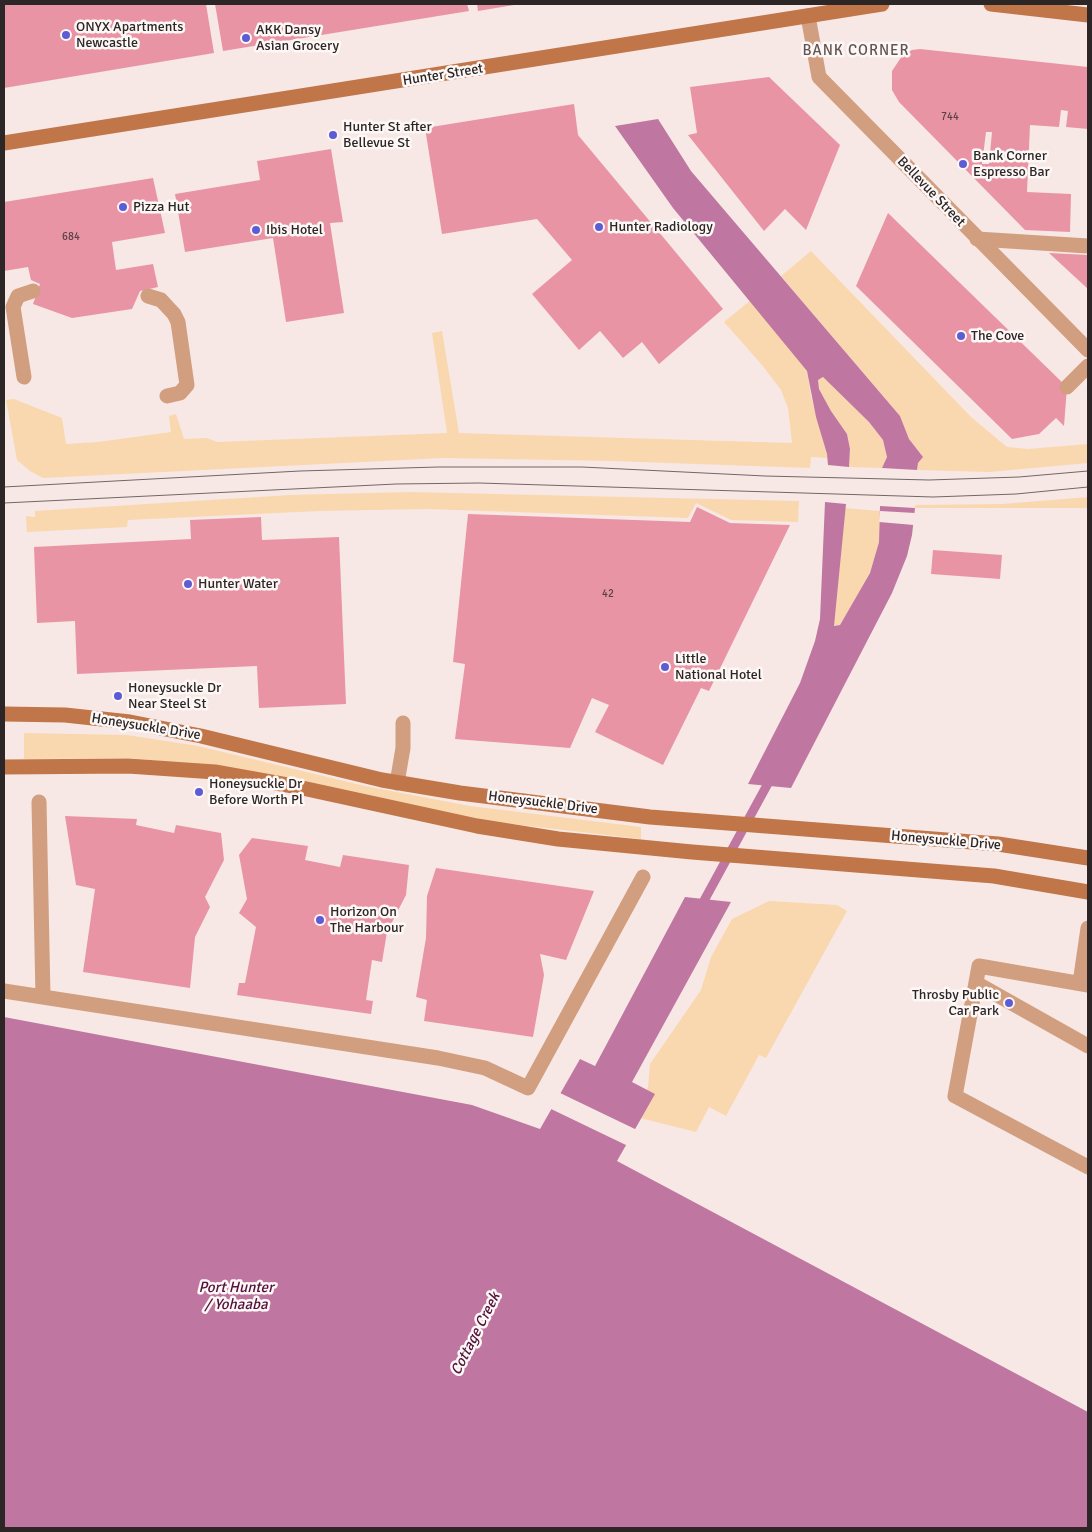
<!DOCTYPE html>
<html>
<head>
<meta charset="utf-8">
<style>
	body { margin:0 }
	#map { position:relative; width:1092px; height:1532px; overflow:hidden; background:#f7e8e5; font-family:Signika,sans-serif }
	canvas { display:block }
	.frame { position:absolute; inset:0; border:5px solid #2c2626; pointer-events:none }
</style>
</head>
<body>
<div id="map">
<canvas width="1092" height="1532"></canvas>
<div class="frame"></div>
</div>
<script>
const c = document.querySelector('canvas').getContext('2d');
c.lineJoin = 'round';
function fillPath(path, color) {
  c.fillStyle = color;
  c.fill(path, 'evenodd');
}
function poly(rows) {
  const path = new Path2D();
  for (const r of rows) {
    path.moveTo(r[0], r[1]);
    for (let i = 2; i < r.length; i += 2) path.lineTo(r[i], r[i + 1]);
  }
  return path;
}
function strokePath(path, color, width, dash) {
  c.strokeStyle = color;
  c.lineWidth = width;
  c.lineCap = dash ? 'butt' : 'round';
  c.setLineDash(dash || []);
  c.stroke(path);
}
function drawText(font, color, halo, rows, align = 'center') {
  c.font = font + ' Signika,sans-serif';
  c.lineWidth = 5;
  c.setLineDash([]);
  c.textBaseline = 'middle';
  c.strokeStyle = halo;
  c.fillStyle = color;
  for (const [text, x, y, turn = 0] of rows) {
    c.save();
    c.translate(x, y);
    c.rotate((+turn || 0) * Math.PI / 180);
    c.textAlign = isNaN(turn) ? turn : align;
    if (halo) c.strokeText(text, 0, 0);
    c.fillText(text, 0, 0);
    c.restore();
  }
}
const green = poly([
	[811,251,971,417,1007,447,1028,449,1088,444,1088,463,990,472,917,470,918,463,922,456,909,439,900,416,781,276],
	[751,300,807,371,811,396,828,458,811,457,810,468,612,461,443,458,43,478,30,471,17,460,6,400,14,399,62,418,66,444,98,442,171,432,169,416,176,414,184,439,207,438,217,442,447,433,432,333,442,331,459,433,792,443,788,408,781,390,762,365,724,322],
	[823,377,869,422,883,440,887,457,882,468,849,467,850,449,847,434,831,411,819,389,818,380],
	[409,492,799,501,798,522,731,520,696,503,688,518,427,509,319,511,128,520,127,527,27,532,26,516,35,517,35,511,290,495],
	[1088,497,1088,508,915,508,915,505,1002,504],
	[844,508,880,511,879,542,870,573,840,625,833,626],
	[24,733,127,735,198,746,365,786,470,806,641,827,641,839,469,819,196,764,128,758,24,759],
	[769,901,837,905,847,911,766,1058,759,1055,726,1116,709,1107,696,1132,636,1117,648,1087,650,1064,701,990,711,957,732,919]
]);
const water = poly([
	[658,119,691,171,900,416,909,439,923,457,918,463,917,470,882,468,887,457,883,440,869,422,823,377,818,380,819,389,831,411,847,434,850,449,849,467,828,465,827,454,816,417,807,371,673,208,615,126],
	[825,502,846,504,834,626,840,625,870,573,879,542,880,506,915,508,912,535,907,556,892,593,791,788,748,784,800,683,815,641,820,619],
	[685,897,731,902,632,1082,655,1094,617,1161,1088,1412,1088,1528,4,1528,4,1017,472,1105,540,1129,580,1059,595,1066]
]);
const pier = poly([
	[880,511,915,513,914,525,879,522],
	[558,1092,637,1130,628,1146,549,1108]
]);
const stream = poly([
	[700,908,772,776]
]);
const building = poly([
	[4,4,206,4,214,53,4,88],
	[215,4,467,4,469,11,223,51],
	[477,4,514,4,514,5,478,11],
	[920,49,1088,67,1088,129,1066,127,1068,111,1061,110,1059,127,1030,125,1027,192,1071,194,1070,232,1025,230,899,102,892,90,892,71,902,56,912,50],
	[986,132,992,132,989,164,982,164],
	[769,77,840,145,806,230,785,209,764,231,688,135,697,133,690,87],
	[574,104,578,135,723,309,659,364,642,342,623,358,600,331,579,350,532,294,572,260,537,219,442,234,425,128],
	[331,149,343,222,330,223,344,313,286,322,273,238,185,252,175,194,260,180,257,161],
	[153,178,165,233,112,242,116,270,153,264,158,287,140,291,132,309,72,318,33,304,40,284,31,280,28,267,4,271,4,202],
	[888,213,1067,387,1064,426,1056,418,1039,434,1012,439,856,286],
	[1049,253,1088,255,1088,289],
	[697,507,730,523,790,525,709,691,701,688,663,765,595,732,609,705,592,698,570,748,455,739,465,664,453,662,468,514,690,522],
	[261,517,262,540,339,537,346,704,259,708,257,666,77,674,75,621,37,623,34,547,191,539,190,520],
	[933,550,1002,555,1000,579,931,574],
	[65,816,137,819,136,825,174,833,176,825,221,833,224,860,205,897,210,907,195,937,190,988,83,972,95,889,76,885],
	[252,838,308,846,305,860,340,867,343,855,409,865,406,895,387,932,382,962,372,960,366,1000,373,1001,371,1014,237,995,239,983,245,983,256,927,239,913,247,899,239,855],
	[436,868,594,891,566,960,540,954,544,975,533,1037,424,1021,427,1000,416,997,426,938,427,896]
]);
const lane = poly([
	[977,239,1088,246],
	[148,296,161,300,174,314,178,322,187,385,180,393,167,396],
	[24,377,13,307,18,296,33,291],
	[1067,387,1088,366],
	[397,783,403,748,403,723],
	[976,983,1088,1046],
	[1080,983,1088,928],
	[1088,985,979,966,955,1096,1088,1167]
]);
const street = poly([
	[808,16,819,77,1088,350],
	[39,802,43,997],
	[4,991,438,1058,485,1068,528,1088,643,877]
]);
const secondary = poly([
	[991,4,1088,15],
	[4,143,882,4],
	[4,714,65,715,130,722,201,736,382,780,460,793,650,817,998,844,1088,858],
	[4,767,128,766,215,772,293,786,477,826,558,839,692,852,994,876,1088,892]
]);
const tram = poly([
	[4,487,300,471,438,467,582,467,765,476,929,480,1019,477,1088,471],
	[4,503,396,484,479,483,933,497,1016,494,1088,487]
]);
const markers = [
	[66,35,5,"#5d5cd4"],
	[246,38,5,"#5d5cd4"],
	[333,135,5,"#5d5cd4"],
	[963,164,5,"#5d5cd4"],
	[123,207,5,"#5d5cd4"],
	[599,227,5,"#5d5cd4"],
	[256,230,5,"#5d5cd4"],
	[961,336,5,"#5d5cd4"],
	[188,584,5,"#5d5cd4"],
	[665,667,5,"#5d5cd4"],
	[118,696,5,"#5d5cd4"],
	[199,792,5,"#5d5cd4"],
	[320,920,5,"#5d5cd4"],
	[1009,1003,5,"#5d5cd4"]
];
const numberNames = [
	["744",950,117],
	["684",71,237],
	["42",608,594]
];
const poiNames = [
	["ONYX Apartments",76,27],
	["Newcastle",76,43],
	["AKK Dansy",256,30],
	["Asian Grocery",256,46],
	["Hunter St after",343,127],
	["Bellevue St",343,143],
	["Bank Corner",973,156],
	["Espresso Bar",973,172],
	["Pizza Hut",133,207],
	["Hunter Radiology",609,227],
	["Ibis Hotel",266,230],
	["The Cove",971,336],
	["Hunter Water",198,584],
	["Little",675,659],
	["National Hotel",675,675],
	["Honeysuckle Dr",128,688],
	["Near Steel St",128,704],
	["Honeysuckle Dr",209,784],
	["Before Worth Pl",209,800],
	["Horizon On",330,912],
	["The Harbour",330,928],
	["Throsby Public",999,995,"right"],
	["Car Park",999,1011,"right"]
];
const streetNames = [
	["Hunter Street",443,75,-9],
	["Bellevue Street",931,192,46],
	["Honeysuckle Drive",146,727,9],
	["Honeysuckle Drive",543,803,7],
	["Honeysuckle Drive",946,841,5]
];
const neighbourhoodNames = [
	["BANK CORNER",856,51]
];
const waterNames = [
	["Port Hunter",236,1288],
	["/ Yohaaba",236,1305],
	["Cottage Creek",476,1334,-63]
];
fillPath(green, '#f9d8af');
fillPath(water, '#bf77a1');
fillPath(pier, '#f7e8e5');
strokePath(stream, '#bf77a1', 9);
fillPath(building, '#e994a5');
strokePath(lane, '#d19e80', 15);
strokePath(street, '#d19e80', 15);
strokePath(secondary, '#c07648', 15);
strokePath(tram, '#706766', 1);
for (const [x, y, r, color] of markers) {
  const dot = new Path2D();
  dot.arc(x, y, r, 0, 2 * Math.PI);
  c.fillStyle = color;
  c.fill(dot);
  strokePath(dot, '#fdf7f6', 2);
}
drawText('11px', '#5b4246', null, numberNames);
drawText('14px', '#2c2626', '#fdf7f6', poiNames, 'left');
drawText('14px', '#2c2626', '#fdf7f6', streetNames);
c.letterSpacing = '1px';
drawText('15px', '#605452', '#fdf7f6', neighbourhoodNames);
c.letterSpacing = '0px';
drawText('italic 15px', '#52103b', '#fdf7f6', waterNames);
</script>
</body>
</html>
